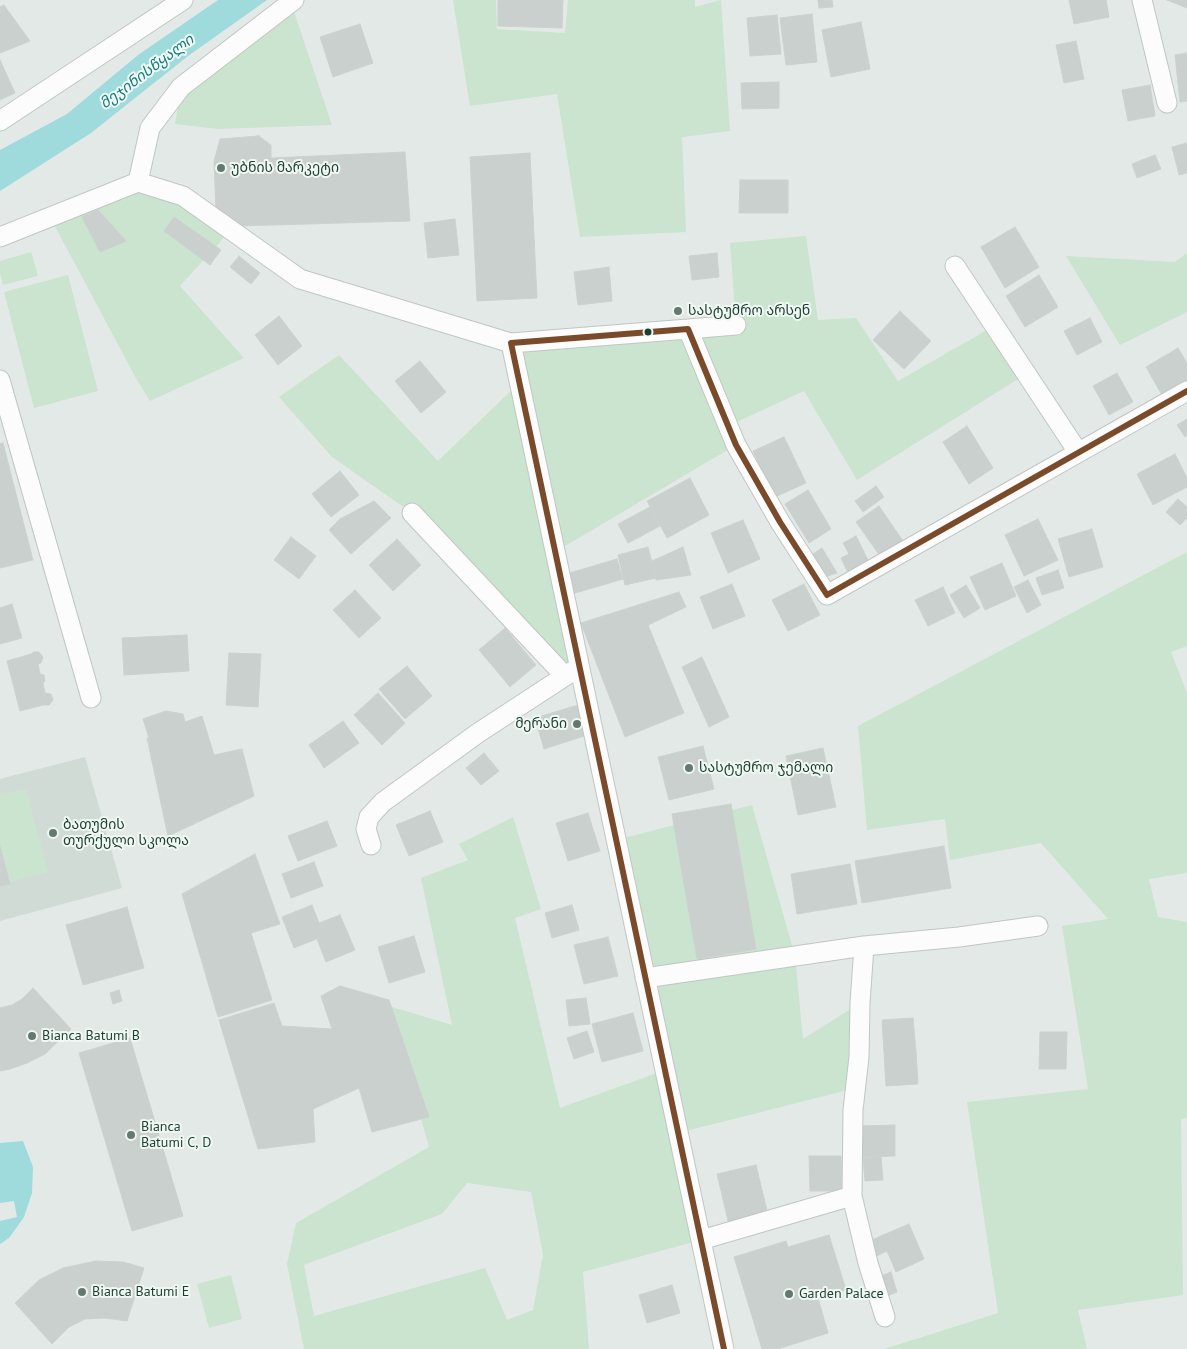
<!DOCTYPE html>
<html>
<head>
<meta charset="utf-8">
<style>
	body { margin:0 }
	canvas { display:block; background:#e3e9e6 }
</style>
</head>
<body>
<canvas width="1187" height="1349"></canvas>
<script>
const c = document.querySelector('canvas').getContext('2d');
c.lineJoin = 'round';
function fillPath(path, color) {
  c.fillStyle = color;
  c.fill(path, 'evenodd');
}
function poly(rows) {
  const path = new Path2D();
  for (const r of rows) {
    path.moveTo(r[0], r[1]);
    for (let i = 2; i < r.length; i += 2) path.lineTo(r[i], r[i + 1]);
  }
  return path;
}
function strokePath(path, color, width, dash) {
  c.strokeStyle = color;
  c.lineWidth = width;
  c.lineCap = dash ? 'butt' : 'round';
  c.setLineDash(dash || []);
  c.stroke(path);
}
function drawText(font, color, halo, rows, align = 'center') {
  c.font = font + ' "PT Sans","Noto Sans Georgian",sans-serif';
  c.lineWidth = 4;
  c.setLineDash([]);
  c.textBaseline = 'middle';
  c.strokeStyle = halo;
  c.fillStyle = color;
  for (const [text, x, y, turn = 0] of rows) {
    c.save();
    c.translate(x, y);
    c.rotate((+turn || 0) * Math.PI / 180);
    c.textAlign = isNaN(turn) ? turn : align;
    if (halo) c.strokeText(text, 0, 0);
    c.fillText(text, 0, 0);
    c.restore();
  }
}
const built = poly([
	[85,757,122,888,0,921,0,779]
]);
const green = poly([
	[453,0,496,0,497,29,565,33,568,0,695,0,695,7,721,0,730,131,682,137,686,232,580,237,557,94,470,106],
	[291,3,332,125,218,129,175,124,181,87],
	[138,182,231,230,180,286,244,358,150,401,137,380,50,217],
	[806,236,818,320,856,318,898,381,994,326,1026,374,857,480,804,391,728,426,736,445,555,552,579,667,564,675,412,513,332,457,279,397,339,355,438,461,519,383,511,343,736,324,730,243],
	[31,252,38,276,3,285,0,273,0,261],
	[1187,253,1187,312,1120,345,1066,256,1175,262],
	[68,275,98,391,34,408,4,292],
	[1187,552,1187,646,1171,652,1187,693,1187,873,1149,879,1158,917,1187,922,1187,1118,1181,1119,1183,1295,1078,1310,1087,1349,884,1349,998,1313,967,1102,1088,1089,1062,926,1108,919,1041,843,950,860,945,819,867,830,858,726],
	[26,789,48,872,10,882,0,844,0,795],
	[752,805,795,956,803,1039,860,1003,856,1088,678,1133,701,1240,583,1272,589,1349,304,1349,287,1264,296,1223,429,1147,389,1006,452,1025,421,878,468,860,459,844,513,817,541,909,515,918,560,1108,665,1070,616,840],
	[467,1183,531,1192,543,1255,533,1310,507,1320,485,1268,314,1316,304,1265,442,1214],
	[231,1275,242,1319,209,1328,197,1284]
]);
const water = poly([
	[218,0,267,0,188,56,91,133,0,191,0,150,67,114,138,55],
	[23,1141,33,1167,32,1193,24,1217,9,1238,0,1244,0,1221,17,1217,14,1201,0,1203,0,1143]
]);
const building = poly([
	[498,0,563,0,562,28,498,26,498,0],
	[818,0,832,0,833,7,819,8,818,0],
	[1069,0,1106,0,1109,17,1074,24,1069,0],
	[1167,0,1187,0,1187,8,1167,0],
	[4,5,30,41,0,53,0,7,4,5],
	[812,14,817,62,786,65,780,18,812,14],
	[777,15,781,54,750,56,747,18,777,15],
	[861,22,870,69,831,77,822,30,861,22],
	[360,24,373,63,333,77,320,37,360,24],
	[1076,41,1084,79,1064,83,1056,45,1076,41],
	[1187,53,1187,101,1180,102,1175,55,1187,53],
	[0,60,15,93,0,100,0,60],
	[779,82,779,108,742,109,741,83,779,82],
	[1150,85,1155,116,1128,121,1122,90,1150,85],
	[259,136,271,145,271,158,405,152,410,221,239,226,216,212,214,161,220,139,259,136],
	[1187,143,1187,173,1179,175,1172,147,1187,143],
	[530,153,537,298,477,301,470,157,530,153],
	[1155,155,1161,169,1137,178,1132,164,1155,155],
	[740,180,788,180,788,213,739,213,740,180],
	[98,210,126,241,100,252,82,217,98,210],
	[174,217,221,250,210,265,164,231,174,217],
	[455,219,459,255,428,258,424,223,455,219],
	[1015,227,1039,267,1005,288,981,247,1015,227],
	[717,253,719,277,692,280,689,256,717,253],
	[239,256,260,273,251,284,230,267,239,256],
	[609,267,612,301,578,305,574,272,609,267],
	[1039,275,1058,307,1025,327,1006,296,1039,275],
	[900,311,931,341,904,369,873,340,900,311],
	[279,316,302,346,278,365,255,335,279,316],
	[1090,318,1102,342,1077,355,1064,331,1090,318],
	[1178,348,1187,363,1187,380,1162,395,1146,367,1178,348],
	[420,361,446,392,421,413,395,381,420,361],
	[1117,373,1133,402,1109,415,1093,386,1117,373],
	[1187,419,1187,435,1185,437,1177,425,1187,419],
	[967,426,993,468,969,484,943,442,967,426],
	[784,437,806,483,775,497,753,451,784,437],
	[3,443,33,560,0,568,0,444,3,443],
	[1175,454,1187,478,1187,487,1153,505,1137,474,1175,454],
	[340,471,359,495,331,517,312,494,340,471],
	[690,478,709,515,667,538,647,501,690,478],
	[876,486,884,497,863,512,855,501,876,486],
	[808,490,831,529,809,543,785,504,808,490],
	[1178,499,1187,507,1187,518,1180,525,1166,512,1178,499],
	[374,501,391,518,351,554,329,530,340,519,374,501],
	[879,506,903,541,880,556,856,522,879,506],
	[650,507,660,526,628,543,618,524,650,507],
	[1038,519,1058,560,1024,576,1005,535,1038,519],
	[743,520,760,559,728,573,711,533,743,520],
	[1092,529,1103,567,1069,577,1058,539,1092,529],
	[856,536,869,562,848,573,841,558,849,554,843,543,856,536],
	[291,537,316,556,299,579,274,560,291,537],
	[397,539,421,565,393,591,369,565,397,539],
	[648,547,656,578,625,585,618,555,648,547],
	[683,547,691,575,656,580,652,561,683,547],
	[822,548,837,573,824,577,810,556,822,548],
	[617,559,623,579,572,594,566,574,617,559],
	[1002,563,1016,596,985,610,970,577,1002,563],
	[1058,570,1064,588,1042,595,1036,578,1058,570],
	[1028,580,1041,605,1027,613,1014,587,1028,580],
	[732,584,745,616,713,629,700,597,732,584],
	[804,584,820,615,788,631,772,600,804,584],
	[966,585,980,608,964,618,950,595,966,585],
	[943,587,955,613,928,626,915,600,943,587],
	[355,590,381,618,359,638,333,610,355,590],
	[679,592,686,607,648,625,591,649,581,623,679,592],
	[12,604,22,638,0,644,0,608,12,604],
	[648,625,684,713,625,737,591,649,648,625],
	[505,628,536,665,510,687,479,650,505,628],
	[187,635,189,671,124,675,122,638,187,635],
	[34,652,39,652,43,657,41,663,38,664,40,674,44,675,45,681,43,683,45,693,51,694,53,700,49,705,43,705,20,711,7,661,31,654,34,652],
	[229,653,261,654,258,707,226,705,229,653],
	[702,657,729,717,709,727,682,667,702,657],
	[407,666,432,696,405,719,379,689,407,666],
	[378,693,405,723,382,745,354,715,378,693],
	[578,705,587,735,544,749,535,718,578,705],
	[166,711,183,714,185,722,202,716,214,755,242,749,254,796,168,836,147,738,149,738,143,719,166,711],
	[343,721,359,743,324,768,309,745,343,721],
	[703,746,714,789,669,800,658,757,703,746],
	[823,748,836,807,798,815,786,756,823,748],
	[484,753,499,771,481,785,466,768,484,753],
	[731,804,756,949,697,959,672,814,731,804],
	[430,811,443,842,409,856,396,825,430,811],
	[588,813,600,851,568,861,556,823,588,813],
	[327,821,337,846,298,861,288,836,327,821],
	[944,846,951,888,862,903,855,861,944,846],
	[0,847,10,884,0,886,0,847],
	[255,854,280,924,251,933,272,1000,218,1017,182,894,255,854],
	[314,862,323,886,291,898,282,874,314,862],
	[850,864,857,904,797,914,791,874,850,864],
	[312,905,324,936,294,948,282,917,312,905],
	[572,905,579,930,552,938,545,913,572,905],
	[127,907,144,968,83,985,66,925,127,907],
	[340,915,355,950,326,962,317,939,324,936,319,923,340,915],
	[414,936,425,972,389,983,378,947,414,936],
	[608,937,618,976,584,984,574,945,608,937],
	[340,986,389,1000,429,1117,372,1132,359,1088,313,1109,315,1142,258,1149,219,1020,274,1003,282,1026,332,1029,321,996,340,986],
	[33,988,71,1029,45,1054,27,1063,10,1069,0,1071,0,1008,12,1005,22,999,33,988],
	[119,990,122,1001,113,1004,110,993,119,990],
	[586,998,590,1024,569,1026,566,1000,586,998],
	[633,1013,643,1051,602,1062,592,1024,633,1013],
	[913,1018,916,1051,884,1053,882,1020,913,1018],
	[587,1031,594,1052,574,1059,567,1038,587,1031],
	[1040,1032,1067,1032,1066,1069,1039,1069,1040,1032],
	[130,1038,183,1216,132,1231,79,1053,130,1038],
	[916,1051,918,1084,886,1086,884,1053,916,1051],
	[895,1125,895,1156,857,1157,856,1126,895,1125],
	[809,1156,841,1156,842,1191,810,1191,809,1156],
	[881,1156,883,1180,865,1181,863,1158,881,1156],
	[756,1165,769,1219,730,1229,717,1174,756,1165],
	[909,1224,924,1259,896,1272,887,1251,874,1257,867,1242,909,1224],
	[829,1235,846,1290,818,1298,828,1333,778,1349,762,1349,734,1257,786,1241,788,1247,829,1235],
	[96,1261,123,1262,144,1268,127,1321,105,1318,85,1319,69,1327,52,1344,15,1303,39,1280,63,1268,96,1261],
	[891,1272,897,1292,885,1297,878,1277,891,1272],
	[672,1285,680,1313,647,1323,639,1295,672,1285]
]);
const minor = poly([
	[1142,0,1167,103],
	[0,121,183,0],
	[138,182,183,196,300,279,511,343,688,329,736,445,780,522,827,595,1187,391],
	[0,237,138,182,150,128,181,87,294,0],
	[955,266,1078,452],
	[688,329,736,325],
	[511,343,724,1349],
	[0,380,91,698],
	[412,513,564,675],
	[371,845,366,829,369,817,383,802,478,733,579,667],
	[864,946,860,1003,859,1057,853,1110,852,1196,868,1263,885,1317],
	[645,978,864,946,959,937,1038,926],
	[701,1240,852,1196]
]);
const bus1 = poly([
	[724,1349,511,343,688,329,736,445,780,522,827,595,1187,391]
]);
const markers = [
	[221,168,5,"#647a71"],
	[678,311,5,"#647a71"],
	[648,332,4.5,"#1f3e32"],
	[577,724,5,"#647a71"],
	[689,768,5,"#647a71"],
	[53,833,5,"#647a71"],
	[32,1036,5,"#647a71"],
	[131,1135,5,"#647a71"],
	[82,1292,5,"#647a71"],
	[789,1294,5,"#647a71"]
];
const poiNames = [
	["უბნის მარკეტი",231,168],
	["სასტუმრო არსენ",688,311],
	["მერანი",567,724,"right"],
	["სასტუმრო ჯემალი",699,768],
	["ბათუმის",63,825],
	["თურქული სკოლა",63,841],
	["Bianca Batumi B",42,1036],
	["Bianca",141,1127],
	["Batumi C, D",141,1143],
	["Bianca Batumi E",92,1292],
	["Garden Palace",799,1294]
];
const waterNames = [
	["მეჯინისწყალი",147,72,-37]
];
fillPath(built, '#d0dbd5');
fillPath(green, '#cae4cf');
fillPath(water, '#9fdadc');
fillPath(building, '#cad0cd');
strokePath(building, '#cbd2cf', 1);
strokePath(minor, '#c0c6c3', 21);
strokePath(minor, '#fbfcfb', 19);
strokePath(bus1, '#7a4b2a', 6);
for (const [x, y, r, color] of markers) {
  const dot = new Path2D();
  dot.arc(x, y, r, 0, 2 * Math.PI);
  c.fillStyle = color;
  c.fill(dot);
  strokePath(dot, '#f0f8f4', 2);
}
drawText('14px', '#1f3e32', '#f0f8f4', poiNames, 'left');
drawText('italic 15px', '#147a7f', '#f0f8f4', waterNames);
</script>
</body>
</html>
